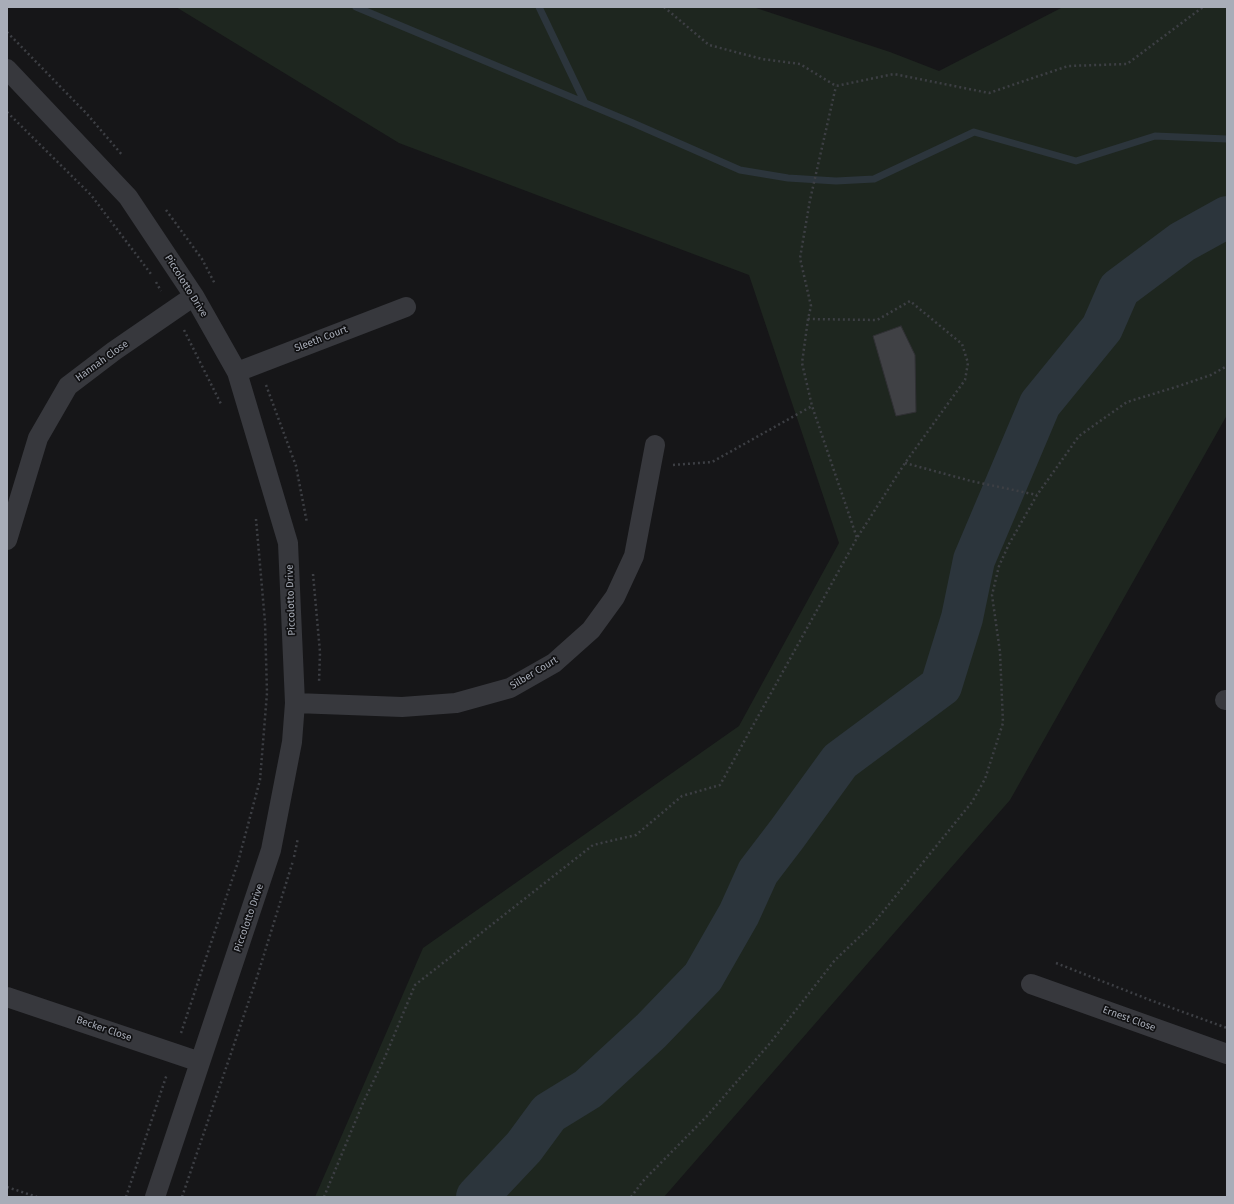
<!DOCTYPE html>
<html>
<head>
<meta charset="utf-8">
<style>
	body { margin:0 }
	#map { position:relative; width:1234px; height:1204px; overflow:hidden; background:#161618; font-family:"Fira Sans",sans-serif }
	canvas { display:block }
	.frame { position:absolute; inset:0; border:8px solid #a8adb8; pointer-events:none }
</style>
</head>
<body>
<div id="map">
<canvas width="1234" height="1204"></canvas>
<div class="frame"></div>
</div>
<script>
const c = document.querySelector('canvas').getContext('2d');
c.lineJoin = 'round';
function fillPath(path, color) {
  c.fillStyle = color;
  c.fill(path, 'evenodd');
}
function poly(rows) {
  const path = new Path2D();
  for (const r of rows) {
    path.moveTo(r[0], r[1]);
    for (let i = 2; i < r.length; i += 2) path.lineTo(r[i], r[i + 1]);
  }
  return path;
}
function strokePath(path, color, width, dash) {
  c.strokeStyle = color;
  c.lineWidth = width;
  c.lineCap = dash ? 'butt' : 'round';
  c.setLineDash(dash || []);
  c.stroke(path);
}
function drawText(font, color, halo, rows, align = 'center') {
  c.font = font + ' "Fira Sans",sans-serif';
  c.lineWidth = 3.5;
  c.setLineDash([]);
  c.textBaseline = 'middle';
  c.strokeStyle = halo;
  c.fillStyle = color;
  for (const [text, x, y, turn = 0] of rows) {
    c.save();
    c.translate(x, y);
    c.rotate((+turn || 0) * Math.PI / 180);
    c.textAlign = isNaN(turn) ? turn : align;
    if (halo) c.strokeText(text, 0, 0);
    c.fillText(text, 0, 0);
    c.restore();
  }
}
const green = poly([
	[176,7,753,7,890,52,939,71,1063,7,1227,7,1227,415,1010,800,664,1197,315,1197,423,948,739,726,839,543,749,275,399,143]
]);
const stream = poly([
	[356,7,633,123,740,170,788,178,836,181,874,179,974,132,1076,161,1155,136,1227,139],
	[539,7,585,103]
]);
const river = poly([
	[477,1197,524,1147,549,1113,588,1089,651,1031,703,977,739,914,758,872,787,834,840,761,941,686,962,618,974,560,1040,404,1102,328,1119,289,1182,242,1227,217]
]);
const building = poly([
	[901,326,915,355,916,412,896,416,873,336,901,326]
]);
const path = poly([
	[664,7,709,45,762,59,800,64,836,86,894,74,989,93,1068,66,1127,64,1203,7],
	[7,32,87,114,123,156],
	[7,112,91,195,151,274],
	[166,210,202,259,215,284],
	[156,282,161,291],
	[808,319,802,363,812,406,857,538],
	[184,330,222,406],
	[266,385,296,466,307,523],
	[905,463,971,481,1037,495],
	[673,465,712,462,812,406],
	[313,574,320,652,319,683],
	[294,857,298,838],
	[1056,963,1150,1000,1227,1028],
	[181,1033,238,862,260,780,267,693,265,622,256,519],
	[7,1187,37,1197],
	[126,1197,167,1074],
	[182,1197,257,977,293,861],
	[324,1197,363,1103,385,1057,415,985,593,845,636,835,682,796,720,785,857,538,905,463,965,380,968,363,962,344,910,301,877,320,808,319,811,306,800,258,810,200,836,86],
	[631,1197,643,1181,707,1116,771,1042,835,960,873,924,972,802,985,779,1003,723,1000,652,992,595,999,566,1009,544,1037,495,1079,436,1127,402,1179,386,1211,375,1227,366]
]);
const street = poly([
	[7,69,128,197,194,296,237,372,288,543,295,703,292,742,271,850,155,1197],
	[237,372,406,307],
	[7,540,38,438,68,386,114,351,194,296],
	[1225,700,1227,700],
	[295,703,402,707,456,703,510,688,554,663,591,630,615,597,634,556,655,445],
	[1031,984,1227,1054],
	[7,997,200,1062]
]);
const streetNames = [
	["Piccolotto Drive",186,286,58],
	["Sleeth Court",321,339,-21],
	["Hannah Close",102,361,-36],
	["Piccolotto Drive",291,600,-92],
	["Silber Court",534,673,-31],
	["Piccolotto Drive",249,918,-71],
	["Ernest Close",1129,1019,20],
	["Becker Close",104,1029,19]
];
fillPath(green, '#1e261f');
strokePath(stream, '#2c353c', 7);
strokePath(river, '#2c353c', 42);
fillPath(building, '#404145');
strokePath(building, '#303034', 1);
strokePath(path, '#3d3f44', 2.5, [2, 3]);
strokePath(street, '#37383d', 20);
drawText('10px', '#a8adb8', '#111113', streetNames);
</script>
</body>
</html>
